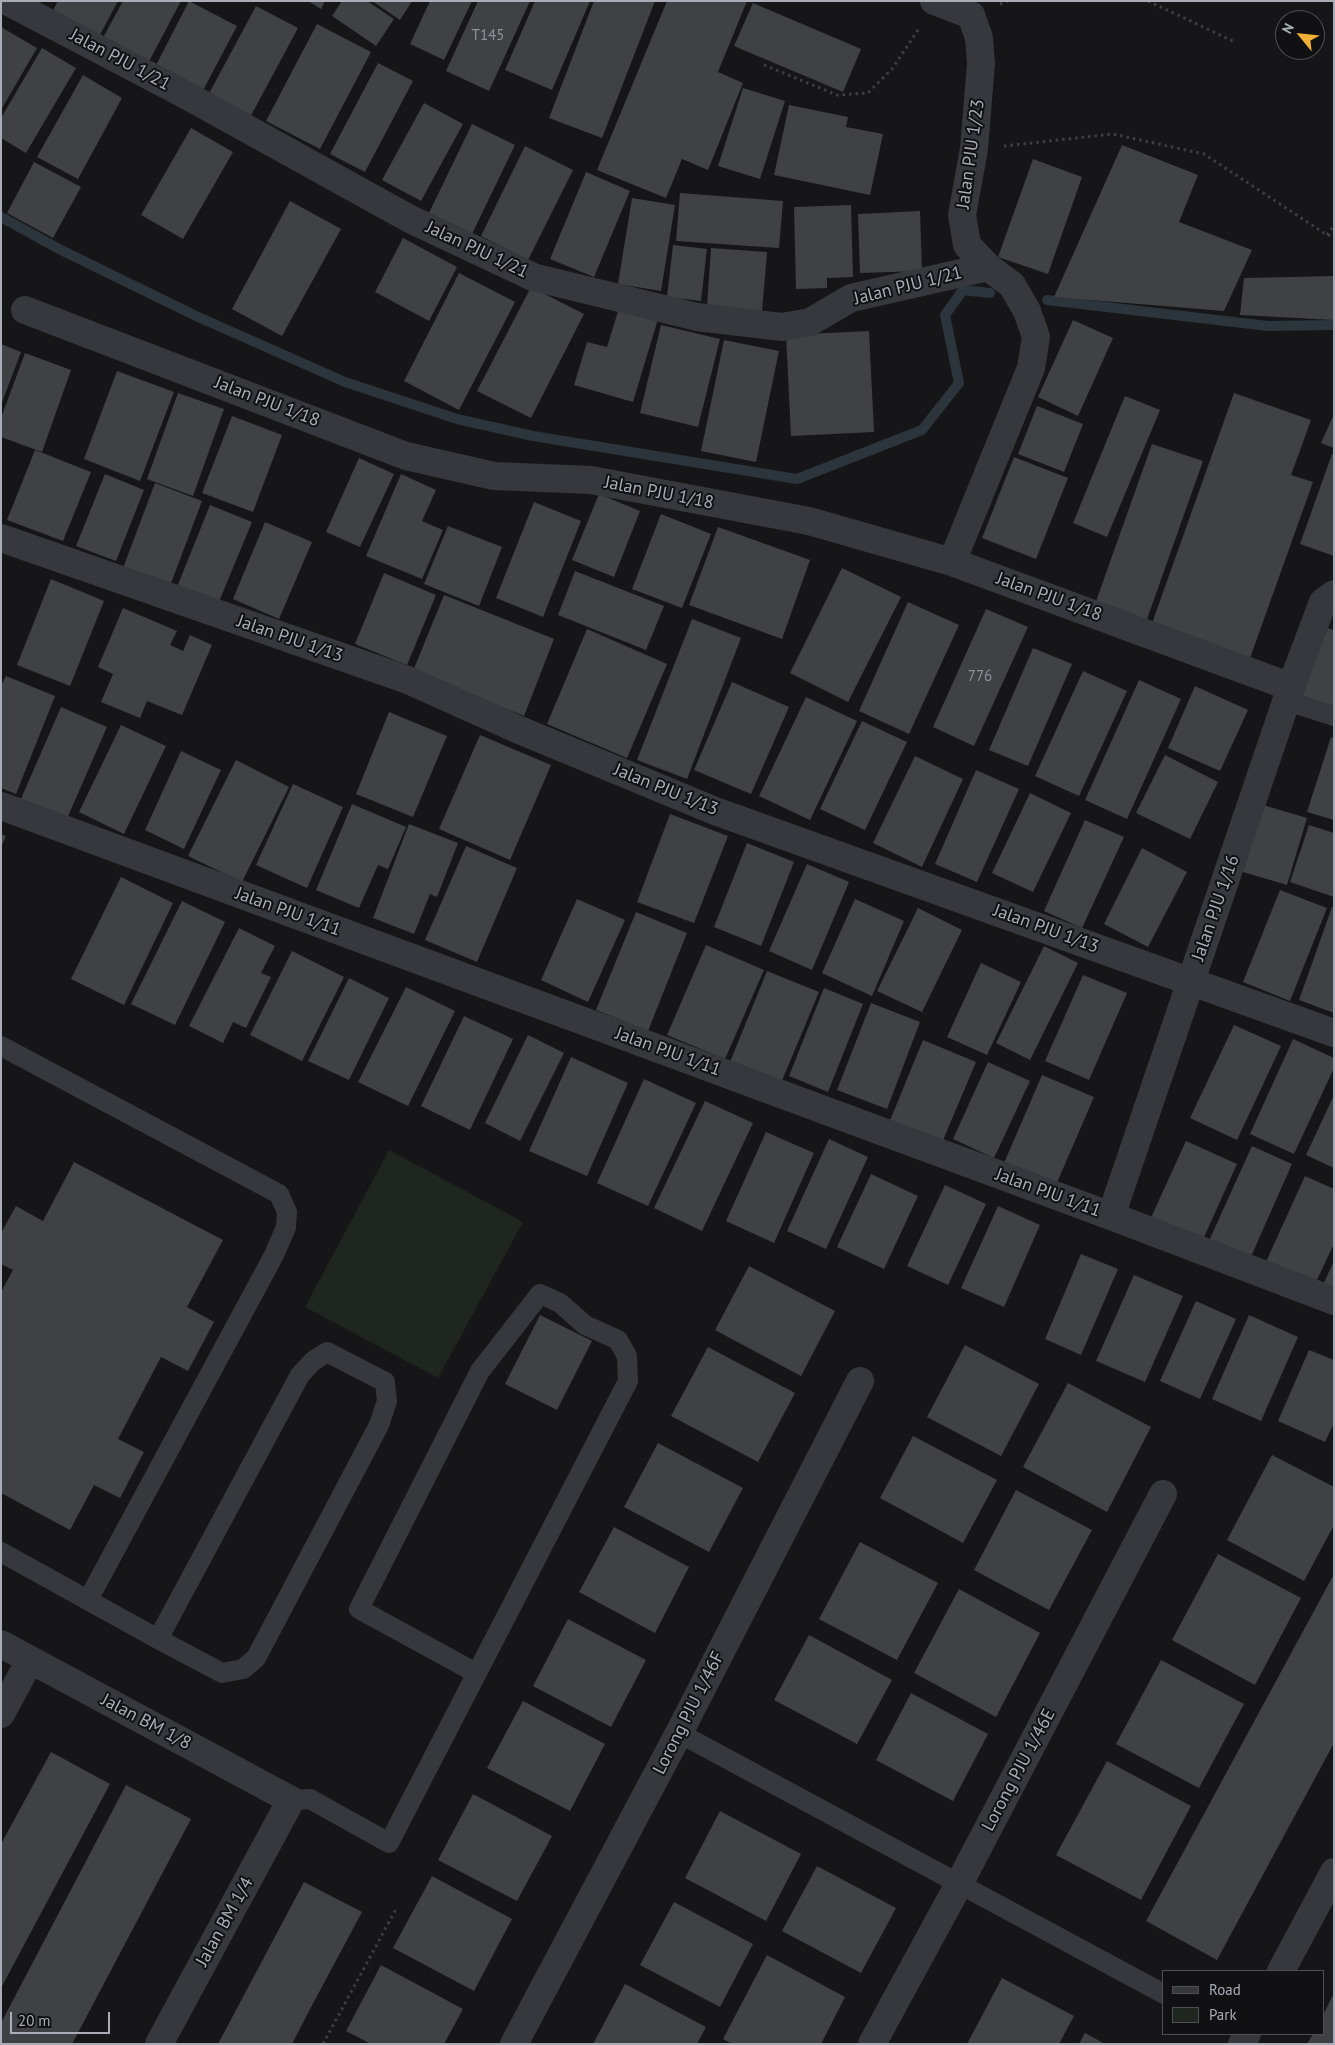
<!DOCTYPE html>
<html>
<head>
<meta charset="utf-8">
<style>
	body { margin:0 }
	#map { position:relative; width:1335px; height:2045px; overflow:hidden; background:#161618; font-family:"PT Sans",sans-serif }
	canvas { display:block }
	.frame { position:absolute; inset:0; border:2px solid #a8adb8; pointer-events:none }
	.legend { position:absolute; left:1162px; top:1970px; width:162px; height:65px; box-sizing:border-box; background:#111113; border:1px solid #4d4f55; margin:0; padding:6px 9px; list-style:none; font-size:15px; color:#a8adb8 }
	.legend li { display:flex; align-items:center; gap:10px; height:25px }
	.legend b { width:25px; border:1px solid #4d4f55 }
	.north { position:absolute; left:1275px; top:10px; width:50px; height:50px; box-sizing:border-box; background:#111113; border:1px solid #4d4f55; border-radius:50%; rotate:298deg; font-size:14px; font-weight:700; line-height:20px; text-align:center; color:#a8adb8 }
	.north::after { content:''; display:block; margin:auto; width:18px; height:22px; background:#f2b134; clip-path:polygon(50% 0,100% 100%,50% 72%,0 100%) }
	.scale { position:absolute; left:10px; top:2012px; width:100px; height:22px; box-sizing:border-box; border:2px solid #a8adb8; border-top:0; padding-left:6px; font-size:15px; line-height:18px; white-space:nowrap; color:#a8adb8; -webkit-text-stroke:4px #111113; paint-order:stroke }
</style>
</head>
<body>
<div id="map">
<canvas width="1335" height="2045"></canvas>
<div class="frame"></div>
<ul class="legend">
<li><b style="height:6px;background:#37383d"></b>Road</li>
<li><b style="height:14px;background:#1e261f"></b>Park</li>
</ul>
<div class="north">N</div>
<div class="scale">20 m</div>
</div>
<script>
const c = document.querySelector('canvas').getContext('2d');
c.lineJoin = 'round';
function fillPath(path, color) {
  c.fillStyle = color;
  c.fill(path, 'evenodd');
}
function poly(rows) {
  const path = new Path2D();
  for (const r of rows) {
    path.moveTo(r[0], r[1]);
    for (let i = 2; i < r.length; i += 2) path.lineTo(r[i], r[i + 1]);
  }
  return path;
}
function strokePath(path, color, width, dash) {
  c.strokeStyle = color;
  c.lineWidth = width;
  c.lineCap = dash ? 'butt' : 'round';
  c.setLineDash(dash || []);
  c.stroke(path);
}
function drawText(font, color, halo, rows, align = 'center') {
  c.font = font + ' "PT Sans",sans-serif';
  c.lineWidth = 4;
  c.setLineDash([]);
  c.textBaseline = 'middle';
  c.strokeStyle = halo;
  c.fillStyle = color;
  for (const [text, x, y, turn = 0] of rows) {
    c.save();
    c.translate(x, y);
    c.rotate((+turn || 0) * Math.PI / 180);
    c.textAlign = isNaN(turn) ? turn : align;
    if (halo) c.strokeText(text, 0, 0);
    c.fillText(text, 0, 0);
    c.restore();
  }
}
const green = poly([
	[389,1150,523,1222,438,1378,305,1307]
]);
const stream = poly([
	[1,217,59,249,196,316,345,382,457,419,533,436,797,479,922,430,959,383,945,315,963,290,990,293],
	[1047,300,1268,326,1334,325]
]);
const building = poly([
	[58,1,118,1,96,42,49,17],
	[123,1,181,1,145,69,99,45],
	[189,1,237,26,200,96,153,71],
	[308,1,325,1,321,9],
	[342,1,367,1,394,19,376,46,332,16],
	[372,1,412,1,400,20],
	[430,1,472,1,444,60,410,44],
	[478,1,530,1,489,91,446,71],
	[535,1,590,1,552,90,505,70],
	[594,1,655,1,602,138,549,118],
	[667,1,747,1,718,72,743,83,708,170,682,159,666,198,597,170],
	[753,3,861,49,843,92,734,46],
	[256,6,298,28,247,123,205,101],
	[317,24,371,52,320,149,266,121],
	[1,27,37,48,1,110],
	[42,48,76,68,26,153,1,138,1,118],
	[378,63,413,81,365,172,330,154],
	[83,75,122,98,78,179,37,157],
	[743,88,785,101,760,179,718,166],
	[424,103,463,124,421,201,382,180],
	[789,105,848,117,846,127,883,134,870,195,774,175],
	[472,124,515,145,471,236,428,215],
	[191,128,233,152,183,239,141,215],
	[1122,145,1198,175,1179,222,1252,250,1224,311,1054,297],
	[525,146,573,170,528,260,481,236],
	[1033,159,1082,177,1048,274,998,257],
	[34,162,81,187,53,238,7,213],
	[586,172,630,191,594,277,550,259],
	[680,193,783,201,779,248,676,241],
	[632,198,675,205,661,291,618,284],
	[290,201,341,229,282,336,232,309],
	[851,205,853,277,827,278,827,288,796,289,794,207],
	[920,211,922,271,860,273,858,214],
	[403,238,457,267,429,321,375,292],
	[673,245,707,249,701,301,667,297],
	[711,248,767,252,762,311,707,306],
	[459,273,515,302,459,410,404,381],
	[1334,276,1334,320,1240,315,1244,278],
	[531,287,584,314,531,418,477,391],
	[619,308,658,319,633,402,574,385,587,342,607,347],
	[1073,320,1113,338,1078,416,1038,397],
	[661,325,720,339,698,427,640,413],
	[869,331,874,432,791,436,786,335],
	[724,340,779,351,756,462,701,451],
	[1,344,21,352,1,405],
	[25,353,71,370,42,452,1,437,1,418],
	[117,371,174,392,140,481,84,459],
	[178,393,224,409,193,496,147,479],
	[1234,393,1311,420,1291,475,1313,482,1249,661,1151,626],
	[1125,396,1160,410,1107,537,1073,523],
	[1037,406,1083,424,1064,472,1018,454],
	[1334,414,1334,448,1321,443],
	[232,416,282,435,253,512,202,493],
	[1152,444,1203,461,1146,622,1095,604],
	[35,450,91,472,63,541,7,520],
	[1332,454,1334,454,1334,556,1300,544],
	[1014,457,1068,478,1036,559,982,538],
	[359,458,394,474,360,547,326,532],
	[105,474,144,490,116,561,76,546],
	[401,474,436,490,422,521,443,530,422,579,366,556],
	[155,483,202,501,170,586,123,568],
	[599,494,640,511,614,577,572,560],
	[534,502,581,521,543,617,496,598],
	[210,505,252,522,218,604,177,587],
	[661,514,711,534,682,608,632,589],
	[265,522,312,542,279,619,233,599],
	[448,526,502,547,479,606,424,584],
	[718,527,810,560,782,639,689,605],
	[842,568,901,597,848,702,790,673],
	[575,571,664,606,646,650,558,615],
	[384,573,436,595,407,665,355,644],
	[51,579,104,601,70,686,17,665],
	[444,595,554,639,524,716,413,671],
	[908,602,959,625,909,734,859,711],
	[123,608,177,631,170,645,183,651,190,635,212,645,182,715,147,701,140,718,101,702,113,674,98,667],
	[986,609,1028,627,974,746,933,727],
	[692,619,741,638,687,779,637,760],
	[1327,628,1334,630,1334,709,1302,697],
	[587,629,667,664,627,758,547,724],
	[1033,648,1072,664,1028,766,989,750],
	[1083,671,1127,691,1079,796,1035,776],
	[6,676,55,696,16,794,1,788,1,686],
	[1139,680,1181,699,1127,819,1085,800],
	[732,682,789,707,751,794,694,770],
	[1195,686,1248,710,1220,771,1168,748],
	[806,697,857,721,810,820,759,796],
	[61,707,107,727,66,821,20,801],
	[389,712,447,736,413,817,356,794],
	[862,721,907,742,865,830,820,809],
	[121,725,166,746,124,834,79,812],
	[480,735,551,765,510,860,439,829],
	[1331,737,1334,738,1334,820,1307,812],
	[181,751,221,770,184,849,145,830],
	[1165,755,1218,782,1190,839,1136,813],
	[915,756,963,779,922,867,873,843],
	[236,760,289,787,242,882,188,856],
	[976,770,1019,789,977,882,935,864],
	[293,784,343,807,307,888,256,865],
	[1030,793,1071,813,1033,892,992,873],
	[352,804,406,827,388,869,378,865,359,908,316,890],
	[1263,805,1307,818,1287,885,1243,872],
	[670,814,728,836,694,923,637,902],
	[1085,820,1124,837,1082,928,1044,911],
	[409,824,458,843,437,897,430,894,414,934,373,918],
	[1309,825,1334,833,1334,897,1290,882],
	[1,834,6,836,1,847],
	[747,843,794,862,761,946,714,927],
	[466,846,517,868,477,962,425,940],
	[1142,848,1187,872,1148,947,1104,924],
	[807,864,849,882,812,970,769,951],
	[121,877,173,903,124,1005,71,979],
	[1280,890,1327,908,1290,1001,1243,982],
	[577,899,625,920,588,1002,541,980],
	[855,899,904,921,872,996,822,973],
	[182,901,225,922,175,1025,131,1004],
	[1332,907,1334,907,1334,1013,1299,1000],
	[918,908,962,930,922,1012,877,991],
	[636,912,687,933,648,1031,596,1010],
	[239,928,275,946,261,973,271,977,246,1028,233,1022,223,1043,189,1026],
	[706,945,764,970,725,1059,667,1035],
	[1044,946,1078,963,1030,1060,996,1043],
	[292,951,344,977,302,1061,250,1035],
	[981,963,1021,982,987,1055,947,1037],
	[767,971,819,992,781,1083,730,1062],
	[1083,975,1127,993,1089,1080,1045,1061],
	[349,978,389,998,349,1080,308,1061],
	[406,987,455,1011,408,1106,358,1082],
	[824,988,863,1004,828,1092,789,1076],
	[871,1003,920,1022,887,1109,837,1090],
	[464,1016,513,1039,470,1130,421,1106],
	[1234,1025,1281,1046,1237,1140,1190,1118],
	[528,1035,564,1053,520,1141,485,1123],
	[1293,1039,1334,1058,1334,1068,1294,1154,1250,1134],
	[923,1040,976,1062,941,1145,889,1123],
	[571,1057,628,1083,587,1176,529,1151],
	[988,1062,1030,1081,994,1158,953,1139],
	[1042,1075,1094,1097,1056,1185,1004,1163],
	[644,1079,696,1103,648,1206,597,1183],
	[1334,1095,1334,1168,1306,1155],
	[705,1101,753,1123,702,1231,654,1208],
	[766,1132,814,1153,774,1243,726,1221],
	[829,1139,868,1157,826,1249,787,1231],
	[1186,1141,1237,1164,1200,1246,1149,1222],
	[1252,1146,1292,1164,1249,1261,1208,1243],
	[74,1162,223,1240,187,1307,214,1322,188,1371,161,1357,118,1439,144,1452,120,1498,94,1485,70,1530,1,1493,1,1292,13,1270,1,1264,1,1233,16,1206,43,1221],
	[871,1174,918,1196,884,1269,837,1247],
	[1305,1176,1334,1189,1334,1244,1314,1286,1265,1264],
	[945,1185,986,1204,948,1285,907,1266],
	[998,1206,1040,1225,1004,1307,961,1288],
	[1081,1254,1118,1269,1081,1355,1045,1339],
	[1334,1261,1334,1294,1321,1289],
	[749,1266,835,1311,801,1376,715,1330],
	[1134,1275,1183,1296,1145,1382,1096,1361],
	[1196,1301,1236,1319,1200,1399,1160,1381],
	[540,1315,592,1341,557,1410,505,1384],
	[1249,1315,1298,1337,1261,1421,1212,1399],
	[965,1345,1039,1384,1001,1456,927,1417],
	[708,1347,795,1393,758,1462,671,1416],
	[1309,1350,1334,1360,1334,1423,1325,1442,1278,1421],
	[1068,1383,1151,1427,1107,1512,1023,1467],
	[913,1436,997,1480,963,1543,880,1498],
	[658,1443,743,1488,709,1552,624,1507],
	[1272,1455,1334,1487,1334,1525,1304,1581,1227,1540],
	[1016,1490,1092,1530,1049,1610,974,1570],
	[614,1527,689,1567,655,1633,579,1592],
	[860,1542,938,1583,897,1660,819,1619],
	[1218,1554,1301,1598,1255,1685,1172,1640],
	[1334,1574,1334,1743,1217,1960,1146,1921],
	[959,1589,1040,1633,996,1717,914,1673],
	[568,1619,646,1660,611,1727,533,1686],
	[809,1635,892,1680,857,1744,774,1700],
	[1161,1660,1244,1704,1199,1788,1116,1744],
	[911,1693,988,1734,953,1801,876,1760],
	[523,1701,605,1744,570,1811,487,1768],
	[51,1752,110,1784,1,1988,1,1844],
	[1107,1761,1191,1806,1141,1900,1056,1855],
	[126,1785,191,1819,72,2044,1,2044,1,2023],
	[473,1794,552,1836,517,1901,438,1860],
	[720,1811,801,1854,766,1921,685,1878],
	[817,1866,896,1908,861,1973,782,1931],
	[432,1876,512,1919,474,1991,393,1948],
	[304,1882,362,1912,309,2011,292,2044,218,2044],
	[674,1902,753,1944,720,2007,640,1965],
	[767,1955,845,1997,821,2044,732,2044,723,2039],
	[381,1965,463,2009,444,2044,371,2044,346,2031],
	[1002,1978,1074,2016,1059,2044,967,2044],
	[625,1984,706,2027,697,2044,593,2044],
	[1334,1993,1334,2044,1307,2044,1313,2034,1324,2034,1324,2013],
	[1085,2033,1105,2044,1079,2044]
]);
const path = poly([
	[1148,1,1235,42],
	[1000,4,1008,1],
	[764,65,837,95,868,93,892,69,920,27],
	[1004,146,1113,134,1204,154,1327,235,1334,236],
	[1327,235,1334,226],
	[323,2044,396,1909]
]);
const service = poly([
	[1287,701,1334,716],
	[1,1046,279,1194,287,1212,286,1227,274,1255,88,1600],
	[1,1552,158,1639,222,1673,243,1669,256,1658,379,1425,387,1401,385,1382,327,1352,313,1361,300,1375,158,1639],
	[679,1733,1164,1994],
	[291,1800,310,1799,389,1843,628,1381,627,1356,618,1340,585,1325,560,1303,540,1294,480,1371,359,1609,476,1673]
]);
const minor = poly([
	[7,1,186,95,410,219,533,277,697,317,782,327,810,322,851,298,988,267],
	[934,1,971,15,979,38,981,63,974,149,962,215,967,245,988,267,1012,285,1027,311,1036,337,1031,368,952,562],
	[25,310,406,456,494,476,591,480,809,521,952,562,1291,687],
	[1,538,408,680,517,729,715,811,1334,1033],
	[1,806,1111,1216,1334,1301],
	[1111,1216,1291,687,1323,602,1334,594],
	[1,1644,291,1800,159,2044],
	[1,1714,30,1660],
	[1281,1971,1334,1872],
	[514,2044,679,1733,860,1381],
	[872,2044,959,1884,1163,1494],
	[1242,2044,1247,2034]
]);
const numberNames = [
	["T145",488,36],
	["776",980,677]
];
const streetNames = [
	["Jalan PJU 1/21",120,60,28],
	["Jalan PJU 1/23",971,154,-82],
	["Jalan PJU 1/21",477,250,25],
	["Jalan PJU 1/21",908,286,-14],
	["Jalan PJU 1/18",267,402,21],
	["Jalan PJU 1/18",659,493,11],
	["Jalan PJU 1/18",1049,597,20],
	["Jalan PJU 1/13",290,639,19],
	["Jalan PJU 1/13",666,790,22],
	["Jalan PJU 1/16",1216,908,-71],
	["Jalan PJU 1/11",288,912,20],
	["Jalan PJU 1/13",1046,929,20],
	["Jalan PJU 1/11",668,1052,20],
	["Jalan PJU 1/11",1048,1193,20],
	["Lorong PJU 1/46F",689,1713,-63],
	["Jalan BM 1/8",146,1722,28],
	["Lorong PJU 1/46E",1019,1770,-62],
	["Jalan BM 1/4",225,1922,-61]
];
fillPath(green, '#1e261f');
strokePath(stream, '#2c353c', 10);
fillPath(building, '#404145');
strokePath(path, '#3d3f44', 3, [2.5, 4]);
strokePath(service, '#37383d', 20);
strokePath(minor, '#37383d', 28);
drawText('15px', '#8e929b', null, numberNames);
drawText('18px', '#a8adb8', '#111113', streetNames);
</script>
</body>
</html>
